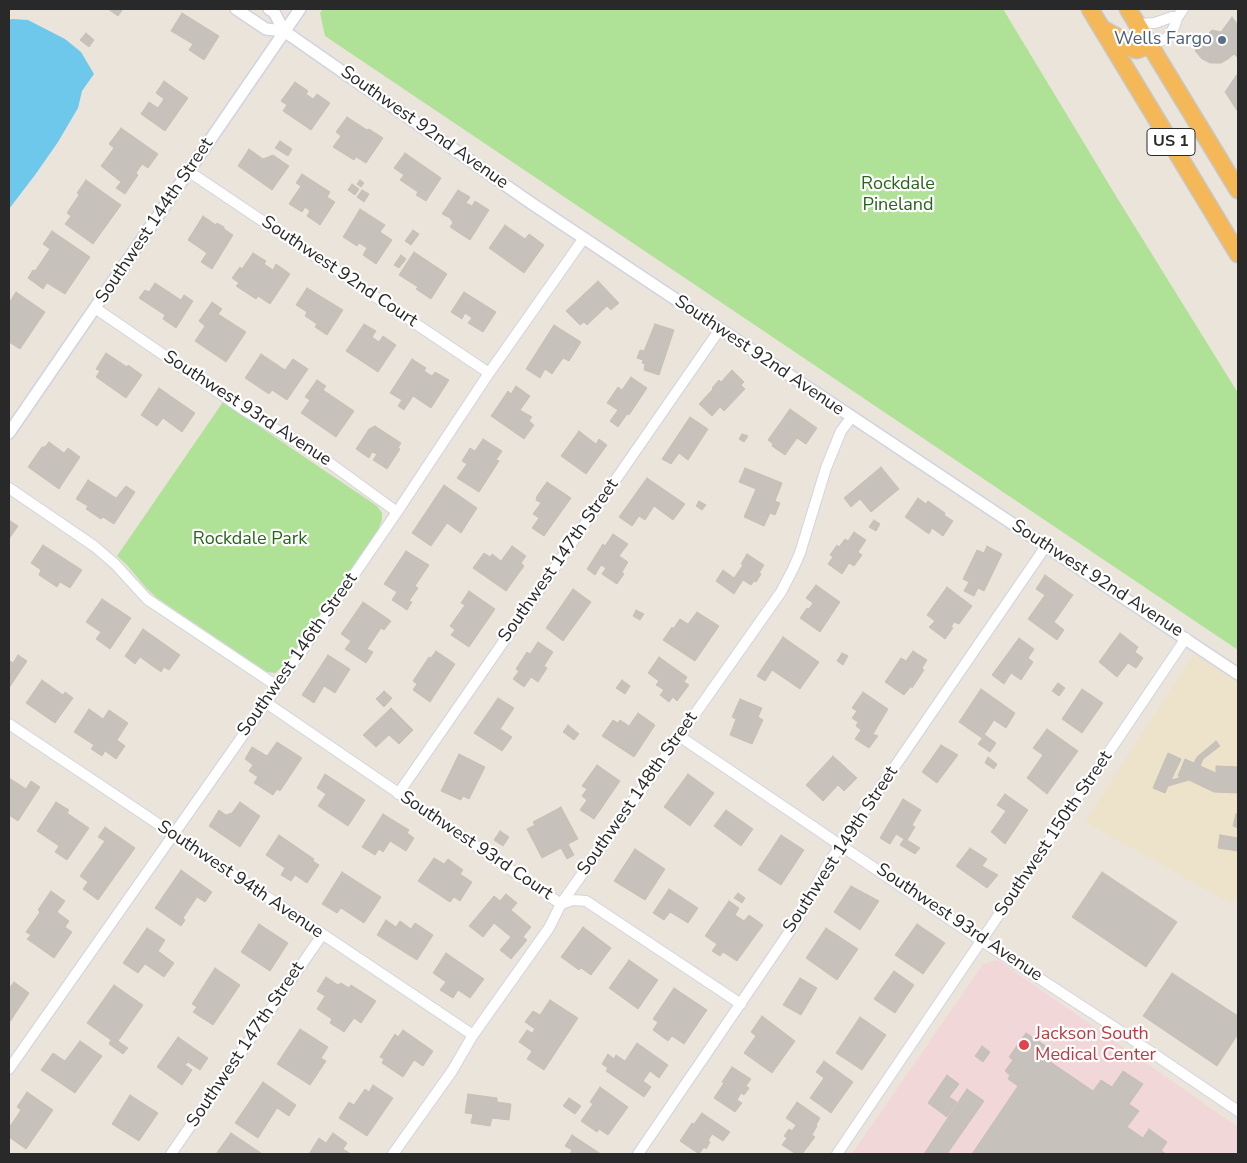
<!DOCTYPE html>
<html>
<head>
<meta charset="utf-8">
<style>
	body { margin:0 }
	#map { position:relative; width:1247px; height:1163px; overflow:hidden; background:#ebe4da; font-family:"Nunito Sans",sans-serif }
	canvas { display:block }
	.frame { position:absolute; inset:0; border:10px solid #292929; pointer-events:none }
</style>
</head>
<body>
<div id="map">
<canvas width="1247" height="1163"></canvas>
<div class="frame"></div>
</div>
<script>
const c = document.querySelector('canvas').getContext('2d');
c.lineJoin = 'round';
function fillPath(path, color) {
  c.fillStyle = color;
  c.fill(path, 'evenodd');
}
function poly(rows) {
  const path = new Path2D();
  for (const r of rows) {
    path.moveTo(r[0], r[1]);
    for (let i = 2; i < r.length; i += 2) path.lineTo(r[i], r[i + 1]);
  }
  return path;
}
function strokePath(path, color, width, dash) {
  c.strokeStyle = color;
  c.lineWidth = width;
  c.lineCap = dash ? 'butt' : 'round';
  c.setLineDash(dash || []);
  c.stroke(path);
}
function drawText(font, color, halo, rows, align = 'center') {
  c.font = font + ' "Nunito Sans",sans-serif';
  c.lineWidth = 4.5;
  c.setLineDash([]);
  c.textBaseline = 'middle';
  c.strokeStyle = halo;
  c.fillStyle = color;
  for (const [text, x, y, turn = 0] of rows) {
    c.save();
    c.translate(x, y);
    c.rotate((+turn || 0) * Math.PI / 180);
    c.textAlign = isNaN(turn) ? turn : align;
    if (halo) c.strokeText(text, 0, 0);
    c.fillText(text, 0, 0);
    c.restore();
  }
}
const education = poly([
	[1195,652,1238,680,1238,894,1232,904,1085,822]
]);
const medical = poly([
	[998,960,1238,1127,1238,1154,852,1154,983,964]
]);
const green = poly([
	[323,9,1003,9,1119,201,1238,393,1238,650,325,36,320,13],
	[223,402,377,506,382,513,382,520,377,532,285,665,275,673,267,672,157,598,146,588,127,565,117,556]
]);
const water = poly([
	[12,19,28,20,65,39,81,52,94,74,82,91,78,108,58,142,35,175,9,209,9,20]
]);
const building = poly([
	[108,9,123,9,118,16,108,9],
	[182,13,219,36,204,60,189,50,193,44,171,31,182,13],
	[1232,17,1238,25,1238,58,1234,54,1228,59,1221,63,1210,63,1202,59,1196,52,1194,45,1204,42,1205,37,1212,30,1221,32,1232,17],
	[86,33,94,40,89,47,80,40,86,33],
	[1238,73,1238,112,1225,92,1238,73],
	[164,81,188,98,165,131,141,114,149,102,158,108,164,99,156,93,164,81],
	[295,82,308,91,306,94,313,99,317,94,330,103,311,130,283,111,287,105,281,101,295,82],
	[347,117,367,130,369,129,383,138,366,163,356,157,354,160,333,147,341,136,336,132,347,117],
	[121,128,158,154,148,168,142,164,136,173,138,175,125,194,116,188,121,182,101,166,114,148,109,144,121,128],
	[280,141,292,149,288,156,275,148,280,141],
	[249,149,263,159,273,155,289,166,272,190,238,166,249,149],
	[405,153,441,178,426,201,416,195,418,192,400,180,404,175,394,168,405,153],
	[302,174,330,192,327,197,335,202,320,225,307,216,310,211,305,207,302,212,289,204,301,186,296,183,302,174],
	[86,180,121,205,93,244,65,224,71,216,67,213,79,195,77,193,86,180],
	[360,180,364,183,361,187,357,184,360,180],
	[352,184,359,189,355,195,348,190,352,184],
	[362,190,369,194,364,202,357,197,362,190],
	[458,190,470,197,466,203,472,206,475,201,489,210,470,240,450,227,453,223,450,218,442,214,458,190],
	[360,209,385,225,380,232,392,240,376,264,363,255,367,248,359,243,357,246,343,237,360,209],
	[203,216,216,225,217,223,224,227,224,229,233,235,212,269,201,262,207,253,188,240,203,216],
	[505,225,525,239,529,234,544,245,524,273,489,248,505,225],
	[413,230,419,234,411,245,405,241,413,230],
	[52,231,90,257,65,294,47,283,43,289,28,278,33,270,35,271,50,249,43,244,52,231],
	[414,252,447,274,431,299,416,289,418,287,399,275,414,252],
	[253,253,266,261,264,264,273,270,276,264,290,274,270,304,258,296,256,299,236,286,239,283,232,278,240,267,242,269,253,253],
	[401,255,406,259,399,268,394,265,401,255],
	[598,281,619,303,611,310,607,306,587,325,584,322,580,325,566,311,598,281],
	[155,283,181,300,184,295,193,301,176,328,163,319,165,315,139,298,145,290,149,292,155,283],
	[307,288,343,310,327,335,315,327,317,324,305,316,307,312,296,305,307,288],
	[16,292,45,312,20,349,9,342,9,318,11,315,9,314,9,303,16,292],
	[464,292,496,312,483,332,468,323,472,318,465,313,462,319,451,312,464,292],
	[212,302,222,309,218,314,246,332,226,362,195,341,205,326,199,321,212,302],
	[364,324,376,331,372,337,379,342,383,336,396,345,378,372,346,351,364,324],
	[655,324,674,330,659,375,644,370,645,364,642,363,643,360,637,358,640,350,644,351,655,324],
	[554,325,581,342,569,361,563,358,552,374,545,369,540,378,526,369,554,325],
	[106,353,127,367,128,365,142,375,126,398,96,377,100,371,96,369,106,353],
	[261,354,285,370,293,359,308,369,287,400,272,390,269,394,245,378,261,354],
	[412,359,426,368,424,371,432,376,435,372,449,380,431,408,413,396,404,410,398,406,402,400,390,393,412,359],
	[732,370,744,382,741,385,745,389,724,411,720,407,712,416,699,404,713,389,712,388,719,380,721,382,732,370],
	[631,377,647,388,629,415,627,414,618,427,610,421,618,410,607,403,618,387,622,390,631,377],
	[317,380,326,386,323,390,354,411,336,437,301,413,310,400,305,397,317,380],
	[516,386,530,396,520,410,532,417,529,421,534,425,524,439,491,416,508,391,511,394,516,386],
	[159,388,195,413,182,432,163,418,157,426,141,415,159,388],
	[790,409,817,428,806,444,797,438,785,455,772,446,773,444,768,440,790,409],
	[690,417,708,429,688,460,679,453,671,464,662,459,690,417],
	[375,426,401,443,398,448,400,449,387,469,373,460,377,454,372,452,369,458,356,449,369,429,375,426],
	[579,431,596,444,599,439,607,445,586,474,561,456,579,431],
	[742,434,748,436,744,442,739,439,742,434],
	[483,439,502,451,496,460,499,461,479,492,457,478,467,464,462,461,470,448,475,451,483,439],
	[49,442,64,453,68,448,80,457,59,489,28,467,42,447,45,447,49,442],
	[881,467,899,489,871,512,860,499,851,507,844,498,881,467],
	[745,468,782,483,775,501,780,503,775,515,770,513,764,526,744,517,756,489,739,482,745,468],
	[647,478,685,504,673,520,654,506,645,520,639,516,632,526,619,517,647,478],
	[88,480,116,498,126,486,135,492,114,524,103,517,101,519,86,509,88,506,76,499,88,480],
	[547,482,571,498,544,536,532,528,539,518,533,514,541,503,536,500,537,496,547,482],
	[444,485,477,508,461,533,447,523,431,546,412,533,444,485],
	[918,498,926,504,928,501,945,513,944,515,953,521,943,536,932,528,929,534,905,517,918,498],
	[699,501,706,505,702,510,696,506,699,501],
	[9,520,18,526,9,539,9,520],
	[874,520,880,524,876,531,869,527,874,520],
	[854,532,866,540,858,552,862,555,854,566,849,563,842,574,828,564,833,557,830,555,837,545,839,547,845,539,848,541,854,532],
	[613,534,628,544,619,556,628,562,622,572,624,574,617,584,602,574,606,568,601,565,595,575,587,569,603,544,605,546,613,534],
	[43,545,82,570,70,588,60,582,57,587,39,575,41,570,31,563,43,545],
	[512,546,526,556,521,563,524,566,506,591,473,568,484,553,490,557,492,554,501,561,512,546],
	[987,546,1002,554,984,591,978,588,974,596,964,591,969,582,963,579,977,550,984,553,987,546],
	[406,551,429,565,415,586,418,588,409,601,412,602,407,610,392,600,397,592,384,584,406,551],
	[747,554,764,565,759,573,761,574,756,582,754,581,751,585,743,580,734,594,716,581,723,570,734,578,743,565,741,564,747,554],
	[1045,575,1073,595,1054,622,1064,630,1057,640,1028,619,1045,595,1036,589,1045,575],
	[816,585,840,602,820,632,800,618,807,608,809,609,813,603,806,598,816,585],
	[947,587,972,606,959,624,954,622,951,627,953,628,945,639,929,627,935,621,927,615,947,587],
	[573,589,591,602,563,641,546,628,573,589],
	[469,591,495,609,469,647,451,635,455,630,450,626,465,605,461,603,469,591],
	[102,599,131,618,110,649,96,639,101,632,86,622,102,599],
	[363,602,391,621,384,630,381,628,367,649,373,652,366,663,345,649,351,641,341,634,363,602],
	[636,610,644,614,640,620,633,616,636,610],
	[697,612,719,626,695,661,663,640,672,627,673,629,680,619,688,624,697,612],
	[143,629,180,655,169,670,164,667,161,672,140,657,135,664,125,656,143,629],
	[1120,633,1138,647,1135,652,1143,658,1136,668,1128,663,1117,677,1099,662,1120,633],
	[783,637,819,662,800,689,772,670,765,681,757,676,783,637],
	[1019,638,1034,649,1028,658,1033,662,1021,680,1011,673,1004,684,992,675,1019,638],
	[538,642,553,652,544,666,547,668,538,682,531,677,524,687,513,679,519,671,516,669,527,652,530,654,538,642],
	[436,651,455,664,430,702,413,690,417,684,413,681,429,657,431,658,436,651],
	[913,651,927,660,922,668,924,670,912,688,911,686,904,695,885,682,901,658,906,661,913,651],
	[842,653,848,656,843,665,837,661,842,653],
	[18,655,27,661,9,688,9,660,13,663,18,655],
	[328,655,350,669,335,693,324,686,314,703,302,695,328,655],
	[659,657,687,677,684,682,689,685,677,701,673,697,669,702,660,695,664,690,656,685,659,681,648,673,659,657],
	[42,680,63,695,65,692,73,698,55,723,26,703,42,680],
	[622,680,630,686,625,694,616,688,622,680],
	[1058,683,1065,688,1059,696,1052,691,1058,683],
	[981,689,1015,713,1006,728,994,720,982,738,959,722,981,689],
	[1082,689,1103,703,1082,733,1062,719,1082,689],
	[384,691,392,698,384,707,376,699,384,691],
	[863,692,888,709,873,734,878,736,869,748,855,739,861,730,856,726,858,722,852,718,857,711,852,708,863,692],
	[498,698,514,708,500,729,512,737,502,751,474,733,498,698],
	[740,699,762,708,758,717,763,720,752,744,730,735,736,719,732,717,740,699],
	[391,708,413,730,399,744,389,735,376,747,363,735,391,708],
	[89,709,103,719,109,710,128,723,117,740,125,746,116,759,105,751,102,756,91,749,94,745,74,732,89,709],
	[638,713,655,725,634,757,602,736,613,720,618,723,620,720,629,726,638,713],
	[568,725,579,734,574,740,563,732,568,725],
	[1047,729,1078,751,1047,794,1027,778,1043,755,1033,748,1047,729],
	[985,735,996,743,990,752,978,744,985,735],
	[1216,741,1220,746,1203,759,1200,766,1216,773,1216,766,1238,767,1238,793,1214,792,1189,780,1168,786,1165,793,1153,788,1168,753,1181,759,1171,780,1182,777,1178,776,1185,759,1194,763,1197,757,1216,741],
	[277,742,302,758,280,791,277,789,273,795,254,783,258,777,249,771,253,765,245,759,252,747,267,756,277,742],
	[941,745,958,755,937,783,922,772,941,745],
	[459,754,485,767,469,799,463,796,461,800,441,791,459,754],
	[833,756,857,778,844,791,838,785,823,801,806,785,833,756],
	[988,757,997,764,994,769,985,763,988,757],
	[597,765,620,781,594,819,580,810,587,800,582,796,587,789,582,786,597,765],
	[325,774,365,800,348,826,318,806,326,794,317,788,325,774],
	[688,774,714,793,690,826,664,807,688,774],
	[9,778,26,789,31,781,40,787,18,821,9,815,9,778],
	[1005,794,1028,810,1005,844,991,832,1006,811,997,805,1005,794],
	[903,799,921,810,912,825,915,827,907,840,920,848,915,854,900,845,904,839,896,834,890,844,880,838,903,799],
	[56,802,69,810,67,813,89,828,67,860,55,852,59,846,37,831,56,802],
	[240,802,260,816,240,847,209,826,219,810,226,815,232,813,240,802],
	[561,807,578,839,568,844,574,855,567,859,561,848,542,858,527,829,535,825,533,822,561,807],
	[726,810,753,829,741,846,714,826,726,810],
	[383,814,409,830,407,833,414,838,406,851,390,841,383,852,379,849,375,855,362,847,383,814],
	[1236,814,1238,814,1238,828,1233,826,1236,814],
	[105,827,135,848,98,900,83,889,88,882,80,876,105,841,98,837,105,827],
	[500,831,509,837,503,846,494,840,500,831],
	[279,835,314,859,313,861,319,865,307,883,295,875,291,881,281,875,285,868,266,855,279,835],
	[781,835,804,850,781,885,758,870,781,835],
	[1220,835,1238,838,1238,851,1218,848,1220,835],
	[970,848,987,859,982,866,998,875,987,888,956,866,970,848],
	[635,849,665,869,645,900,614,881,635,849],
	[434,858,444,864,448,859,463,870,460,874,472,882,460,901,454,897,450,902,418,881,434,858],
	[181,870,212,892,205,902,197,897,183,918,185,920,181,926,155,908,181,870],
	[342,872,381,897,364,923,341,908,337,913,322,904,342,872],
	[1102,872,1177,922,1146,967,1072,917,1102,872],
	[851,886,879,901,860,930,834,912,851,886],
	[669,889,698,908,688,923,670,912,664,920,653,913,669,889],
	[51,891,65,901,57,912,69,921,65,927,72,932,54,958,27,939,31,935,26,932,40,912,38,910,51,891],
	[738,893,745,898,742,903,734,898,738,893],
	[506,894,517,903,511,910,531,927,523,937,527,940,511,959,500,950,511,937,494,923,483,937,469,926,494,896,500,901,506,894],
	[729,901,739,908,735,915,744,921,749,915,763,925,737,961,723,952,720,956,712,951,717,944,705,936,729,901],
	[386,920,396,927,400,921,411,929,415,923,433,935,417,960,377,935,386,920],
	[259,924,288,943,270,971,241,952,259,924],
	[917,924,945,943,923,974,895,955,917,924],
	[583,927,611,948,591,975,581,968,579,970,561,957,583,927],
	[147,928,165,940,158,951,174,963,164,977,145,964,138,973,123,963,147,928],
	[826,928,858,949,837,980,806,958,826,928],
	[446,953,484,979,470,998,458,990,453,998,440,990,446,982,433,973,446,953],
	[629,960,658,980,638,1009,609,988,629,960],
	[215,968,240,985,213,1025,193,1012,197,1007,192,1004,215,968],
	[894,971,914,985,895,1013,874,999,894,971],
	[1172,973,1238,1016,1238,1034,1217,1066,1143,1016,1172,973],
	[326,977,338,985,341,983,349,988,351,985,376,1001,361,1023,354,1018,344,1032,330,1023,332,1019,317,1009,325,996,317,991,326,977],
	[800,978,817,988,801,1015,783,1005,800,978],
	[14,982,29,993,9,1023,9,989,14,982],
	[114,985,143,1005,118,1041,128,1048,123,1054,109,1044,111,1040,87,1023,114,985],
	[674,988,707,1010,684,1044,672,1036,668,1041,653,1030,658,1022,653,1019,674,988],
	[550,1000,578,1018,544,1070,527,1059,532,1051,519,1042,527,1030,532,1033,535,1029,525,1022,533,1011,540,1015,550,1000],
	[762,1016,795,1041,772,1073,744,1053,756,1036,751,1032,762,1016],
	[860,1017,886,1035,862,1070,836,1053,860,1017],
	[300,1029,328,1047,321,1058,326,1061,310,1085,277,1064,300,1029],
	[403,1030,433,1051,423,1066,414,1060,403,1077,382,1063,384,1059,380,1057,395,1034,398,1037,403,1030],
	[1026,1033,1055,1052,1049,1061,1093,1091,1101,1080,1112,1087,1123,1071,1143,1084,1129,1104,1139,1111,1127,1127,1166,1154,972,1154,1018,1086,1008,1079,1010,1075,1005,1071,1013,1060,1009,1057,1026,1033],
	[178,1037,208,1058,200,1070,188,1062,185,1065,192,1070,182,1085,157,1067,178,1037],
	[80,1041,102,1056,75,1093,41,1070,53,1053,65,1061,80,1041],
	[637,1043,668,1065,659,1078,650,1071,643,1081,651,1087,644,1097,606,1071,608,1068,602,1064,608,1054,614,1059,616,1055,625,1061,637,1043],
	[982,1046,990,1052,983,1062,975,1056,982,1046],
	[824,1061,853,1082,831,1113,810,1098,824,1078,816,1072,824,1061],
	[732,1067,751,1079,746,1086,749,1088,744,1095,741,1093,737,1100,742,1103,735,1112,714,1098,724,1083,722,1082,732,1067],
	[947,1075,959,1084,949,1097,957,1102,947,1117,928,1103,947,1075],
	[263,1082,296,1105,289,1116,277,1108,258,1138,235,1123,263,1082],
	[373,1085,393,1098,367,1136,339,1118,349,1102,354,1105,365,1089,369,1092,373,1085],
	[600,1087,628,1107,608,1135,599,1129,597,1132,581,1121,593,1104,590,1102,600,1087],
	[967,1089,984,1101,947,1154,924,1154,967,1089],
	[27,1092,53,1110,26,1149,9,1137,9,1128,21,1110,17,1107,27,1092],
	[468,1094,497,1098,497,1102,511,1104,509,1120,492,1118,490,1126,471,1123,473,1114,465,1113,468,1094],
	[130,1095,158,1113,139,1141,112,1124,130,1095],
	[569,1098,581,1106,575,1114,563,1106,569,1098],
	[797,1102,820,1118,816,1125,817,1126,812,1135,815,1137,802,1154,796,1154,782,1145,787,1138,784,1136,789,1129,792,1131,796,1125,786,1118,797,1102],
	[702,1113,730,1132,723,1141,712,1134,708,1141,710,1142,706,1149,704,1147,699,1154,680,1141,692,1123,694,1124,702,1113],
	[1149,1129,1167,1142,1161,1151,1143,1138,1149,1129],
	[231,1133,261,1153,260,1154,216,1154,231,1133],
	[333,1133,347,1143,343,1149,351,1154,309,1154,319,1138,326,1143,333,1133],
	[572,1135,601,1154,570,1154,572,1150,565,1146,572,1135]
]);
const minor = poly([
	[1137,24,1155,23,1172,17,1177,18],
	[1150,45,1165,39,1170,35,1175,25,1177,18,1183,9],
	[188,171,489,373],
	[95,308,247,412,323,458,397,512],
	[9,488,94,546,115,564,147,599,277,686],
	[265,702,561,904],
	[9,724,473,1035],
	[679,736,982,941,1123,1033,1238,1111],
	[398,794,720,329],
	[561,904,573,900,586,901,741,1004],
	[9,1069,286,674,397,512,489,373,584,238],
	[171,1154,322,935],
	[393,1154,452,1071,473,1035,549,928,561,904,781,592,793,569,800,553,826,468,841,431,851,418],
	[638,1154,796,922,830,861,1046,546],
	[837,1154,1186,638]
]);
const tertiary = poly([
	[236,9,266,29,284,31,531,203,1238,674],
	[269,9,274,12,284,31],
	[9,433,300,9]
]);
const trunk = poly([
	[1090,9,1238,254],
	[1128,9,1238,190],
	[1103,29,1123,40,1133,49,1137,50,1150,45]
]);
const markers = [
	[1222,40,5,"#5c6f8a"],
	[1024,1045,6,"#e0444e"]
];
const shields = [
	[1171,142,48]
];
const shieldNames = [
	["US 1",1171,142]
];
const serviceNames = [
	["Wells Fargo",1212,40]
];
const streetNames = [
	["Southwest 92nd Avenue",424,128,35],
	["Southwest 144th Street",155,221,-56],
	["Southwest 92nd Court",339,272,34],
	["Southwest 92nd Avenue",759,356,34],
	["Southwest 93rd Avenue",247,409,33],
	["Southwest 147th Street",559,561,-55],
	["Southwest 92nd Avenue",1097,579,33],
	["Southwest 146th Street",298,655,-55],
	["Southwest 148th Street",638,794,-55],
	["Southwest 150th Street",1054,834,-56],
	["Southwest 93rd Court",476,846,34],
	["Southwest 149th Street",841,850,-57],
	["Southwest 94th Avenue",240,880,34],
	["Southwest 93rd Avenue",959,923,34],
	["Southwest 147th Street",246,1045,-56]
];
const parkNames = [
	["Rockdale",898,185],
	["Pineland",898,206],
	["Rockdale Park",250,540]
];
const healthNames = [
	["Jackson South",1035,1035],
	["Medical Center",1035,1056]
];
fillPath(education, '#ede2ca');
fillPath(medical, '#f2d7d8');
fillPath(green, '#afe197');
fillPath(water, '#6ec8ec');
fillPath(building, '#c6c1ba');
strokePath(building, '#c6c0b4', 1);
strokePath(minor, '#d0d3e2', 12);
strokePath(tertiary, '#d0d3e2', 14);
strokePath(trunk, '#c7c7c7', 19);
strokePath(minor, '#fff', 10);
strokePath(tertiary, '#fff', 11);
strokePath(trunk, '#f4b858', 16);
for (const [x, y, r, color] of markers) {
  const dot = new Path2D();
  dot.arc(x, y, r, 0, 2 * Math.PI);
  c.fillStyle = color;
  c.fill(dot);
  strokePath(dot, '#fff', 2);
}
for (const [x, y, w] of shields) {
  const box = new Path2D();
  box.roundRect(x - w / 2, y - 13.5, w, 27, 4);
  c.fillStyle = '#fff';
  c.fill(box);
  strokePath(box, '#292929', 1);
}
drawText('bold 16px', '#292929', null, shieldNames);
drawText('18px', '#4e5e75', '#fff', serviceNames, 'right');
drawText('18px', '#292929', '#fff', streetNames);
drawText('18px', '#28641a', '#fff', parkNames);
drawText('18px', '#be3a42', '#fff', healthNames, 'left');
</script>
</body>
</html>
